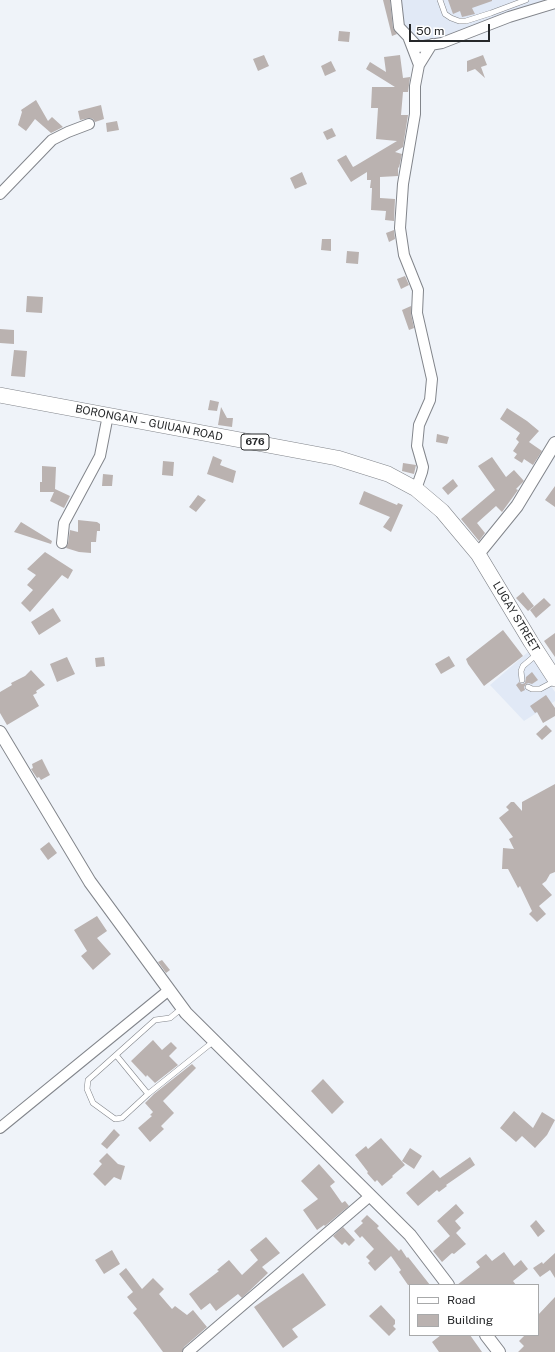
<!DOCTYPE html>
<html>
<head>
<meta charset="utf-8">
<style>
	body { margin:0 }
	#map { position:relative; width:555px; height:1352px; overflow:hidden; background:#eff3f9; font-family:"Public Sans",sans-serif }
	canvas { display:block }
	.legend { position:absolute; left:409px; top:1284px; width:130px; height:52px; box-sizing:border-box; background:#fff; border:1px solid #a8a9aa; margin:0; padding:5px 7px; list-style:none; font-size:12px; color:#26282a }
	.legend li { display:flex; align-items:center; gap:8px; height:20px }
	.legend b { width:20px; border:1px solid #a8a9aa }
	.scale { position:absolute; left:409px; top:24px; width:81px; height:18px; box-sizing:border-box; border:2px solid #26282a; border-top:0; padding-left:5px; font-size:12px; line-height:14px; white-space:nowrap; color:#26282a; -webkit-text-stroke:3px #fff; paint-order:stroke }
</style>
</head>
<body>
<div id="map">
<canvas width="555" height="1352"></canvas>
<ul class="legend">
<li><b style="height:5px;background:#fff"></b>Road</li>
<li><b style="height:11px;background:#bab2b0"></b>Building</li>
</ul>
<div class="scale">50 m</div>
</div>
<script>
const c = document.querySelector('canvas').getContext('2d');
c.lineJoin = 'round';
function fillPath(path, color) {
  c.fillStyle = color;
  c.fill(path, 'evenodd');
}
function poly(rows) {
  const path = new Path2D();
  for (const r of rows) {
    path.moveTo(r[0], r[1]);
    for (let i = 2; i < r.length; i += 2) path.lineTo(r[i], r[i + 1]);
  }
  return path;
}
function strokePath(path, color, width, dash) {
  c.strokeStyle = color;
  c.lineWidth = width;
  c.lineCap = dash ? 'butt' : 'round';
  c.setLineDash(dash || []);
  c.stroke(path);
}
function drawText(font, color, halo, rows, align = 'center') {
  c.font = font + ' "Public Sans",sans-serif';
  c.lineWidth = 4;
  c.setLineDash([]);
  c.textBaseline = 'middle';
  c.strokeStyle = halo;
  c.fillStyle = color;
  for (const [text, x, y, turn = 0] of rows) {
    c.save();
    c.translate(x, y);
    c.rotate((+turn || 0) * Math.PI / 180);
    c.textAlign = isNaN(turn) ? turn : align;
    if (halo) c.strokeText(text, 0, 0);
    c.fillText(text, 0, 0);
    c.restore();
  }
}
const built = poly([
	[400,0,548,0,438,40,424,42,415,39,405,29],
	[528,652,555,692,555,701,524,721,490,685]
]);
const building = poly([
	[383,0,390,0,393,28,397,34,392,36],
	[448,0,492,0,492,1,472,8,475,14,462,17,460,11,453,14],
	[339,31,350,32,349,42,338,41],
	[264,55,269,66,258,71,253,59],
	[400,55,403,78,410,77,410,78,408,92,403,92,401,115,408,115,403,147,395,152,402,154,399,168,398,167,398,176,380,177,380,198,395,199,394,221,385,220,386,211,371,210,372,188,370,188,371,180,367,180,367,172,351,182,337,160,346,155,353,167,355,166,397,141,376,139,378,108,371,108,372,87,395,87,366,69,370,62,386,72,384,57],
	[483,55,487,65,481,67,485,78,475,69,467,72,467,61],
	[331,61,336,71,325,76,321,66],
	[36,100,48,121,52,117,63,127,51,133,35,119,26,131,18,125,22,112,21,110],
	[101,105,104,119,95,122,93,119,90,118,80,120,78,111],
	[117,121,119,130,107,132,106,123],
	[332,128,336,136,327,140,323,132],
	[302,172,307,184,295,189,290,178],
	[394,230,395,239,389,242,386,233],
	[322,239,331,239,331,251,321,250],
	[347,251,359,252,358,264,346,263],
	[405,276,409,285,401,289,397,279],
	[27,296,43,297,42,313,26,312],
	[411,306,411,314,414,328,409,330,402,310],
	[0,329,14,330,14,344,0,343],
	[14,350,27,351,25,377,11,376],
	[210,400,219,402,217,411,208,410],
	[221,407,227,418,233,418,232,427,218,425],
	[507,408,527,421,539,431,529,442,542,451,533,465,524,459,522,463,514,458,517,454,513,451,519,442,516,439,520,433,500,419],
	[437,434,449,437,447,444,436,442],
	[213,456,222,460,220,465,236,471,233,483,207,474],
	[492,457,506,477,514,470,524,481,516,489,518,490,502,512,496,506,477,523,485,533,479,541,461,519,495,490,478,466],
	[163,461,174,462,173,476,162,475],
	[403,463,416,465,414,474,402,471],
	[42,466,56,467,55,489,70,496,64,508,50,501,54,492,40,492,40,482,42,482],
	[103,474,113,475,112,486,102,486],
	[453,479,458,486,448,495,442,488],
	[555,486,555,507,545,500],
	[364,491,397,505,398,503,403,505,391,532,383,527,390,517,359,504],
	[198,495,206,500,196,512,189,507],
	[78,520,97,522,100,524,100,531,97,531,96,542,91,542,91,553,79,552,66,548,68,544,70,530,78,532],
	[21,522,52,541,51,544,14,532],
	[45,552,73,570,68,579,62,575,30,612,21,603,33,590,27,585,36,575,27,569],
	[523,592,534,606,528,611,516,598],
	[544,598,551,605,536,618,530,610],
	[53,608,61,621,39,635,31,622],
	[503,630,523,656,484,686,468,664,466,659],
	[555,633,555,657,544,641],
	[449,656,455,666,441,674,435,664],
	[67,657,75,674,57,682,50,664],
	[104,657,105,666,96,667,95,658],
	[31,670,45,685,36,691,37,693,33,695,39,706,7,725,0,713,0,692,12,685,11,683,25,676],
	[532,672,538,680,532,684,528,683,526,684,524,687,525,690,521,692,516,685,519,682,522,684,525,683,526,677],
	[546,695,555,708,555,716,543,723,537,712,535,713,530,706],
	[546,725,552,731,542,740,536,734],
	[42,759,50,775,41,780,39,777,37,778,31,769,33,768,32,764],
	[555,784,555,872,550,874,546,881,542,884,552,895,539,906,546,914,537,922,529,914,532,911,520,886,518,888,508,869,502,869,503,848,514,849,509,839,513,837,499,818,509,810,506,807,511,802,514,802,522,811,522,802],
	[49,842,57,853,48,860,40,849],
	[97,916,107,931,97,938,111,954,93,970,81,956,87,951,74,930],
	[162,960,170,970,166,973,158,962],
	[153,1040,162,1050,171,1042,177,1048,169,1056,178,1065,155,1083,147,1075,146,1077,131,1061],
	[192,1064,196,1068,163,1101,174,1113,161,1126,164,1129,150,1142,138,1128,152,1116,150,1115,153,1112,145,1103,154,1094],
	[323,1079,344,1102,332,1114,311,1091],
	[514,1111,533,1128,542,1112,555,1120,547,1135,535,1148,522,1136,516,1142,500,1128],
	[114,1129,120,1135,107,1149,101,1144],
	[381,1138,405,1165,392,1176,393,1177,382,1186,377,1180,375,1182,367,1173,368,1172,355,1155,366,1146,368,1149],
	[410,1148,422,1156,414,1169,402,1161],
	[107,1153,118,1164,125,1166,121,1180,114,1177,105,1186,93,1174,102,1164,99,1161],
	[470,1157,475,1165,446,1185,447,1186,439,1192,437,1190,418,1206,406,1193,433,1170,440,1178],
	[319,1164,335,1182,330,1186,342,1203,345,1201,349,1206,325,1226,324,1225,317,1230,303,1210,318,1199,301,1181],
	[456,1204,464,1213,455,1221,461,1228,456,1233,466,1244,454,1254,452,1253,442,1262,433,1251,450,1236,437,1221],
	[367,1215,379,1226,377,1228,399,1251,401,1249,407,1258,408,1257,430,1285,408,1285,399,1272,401,1270,391,1256,375,1271,368,1263,370,1261,366,1257,374,1249,362,1236,360,1238,354,1231,363,1223,361,1221],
	[536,1220,545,1231,538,1237,530,1226],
	[343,1227,355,1240,349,1246,345,1242,342,1245,333,1236],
	[266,1237,280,1253,262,1267,268,1273,242,1298,238,1294,216,1311,210,1303,201,1310,189,1294,219,1271,217,1270,229,1260,242,1275,258,1260,250,1250],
	[112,1250,120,1264,104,1274,95,1260],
	[504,1252,514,1266,521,1260,528,1269,513,1281,516,1285,457,1285,480,1267,476,1262,486,1254,492,1261],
	[555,1253,555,1278,550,1270,540,1277,533,1268,542,1262,543,1264],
	[126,1268,142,1289,153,1278,164,1289,159,1294,172,1309,175,1306,187,1315,193,1310,207,1327,184,1347,182,1352,163,1352,140,1321,133,1313,137,1309,127,1297,133,1292,119,1274],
	[303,1273,326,1305,292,1329,298,1337,283,1348,254,1307],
	[555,1297,555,1352,518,1352,524,1346,519,1341,525,1335,538,1335,538,1315],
	[381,1305,395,1320,395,1324,393,1326,396,1329,389,1336,369,1316],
	[441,1335,470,1335,482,1352,439,1352,432,1342]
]);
const service = poly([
	[440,0,445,14,451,18,459,21,466,21,491,13,526,0],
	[522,680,521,671,523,666,537,654],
	[528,687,532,689,540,689,555,681],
	[182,1008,170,1018,155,1020,88,1080,87,1089,93,1103,115,1119,122,1118,148,1094,214,1041],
	[116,1055,148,1094]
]);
const minor = poly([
	[396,0,399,27,418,47,442,43,509,17,555,3],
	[409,39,419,65],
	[0,194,52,140,68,132,89,124],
	[416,489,422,472,423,467,417,446,419,425,430,400,432,379,417,313,418,290,404,255,400,228,403,184,415,114,415,86,419,65,432,44],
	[62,543,64,523,100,456,108,415],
	[0,1128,169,990],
	[188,1352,370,1196]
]);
const tertiary = poly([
	[478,554,517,506,555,443],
	[0,732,90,882,186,1013,410,1235,448,1285],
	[486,1335,499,1352]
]);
const primary = poly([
	[0,395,337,458,388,474,416,489,442,511,478,554,531,642,555,679]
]);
const shields = [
	[255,442,28]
];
const shieldNames = [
	["676",255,442]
];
const streetNames = [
	["BORONGAN – GUIUAN ROAD",149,423,11],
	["LUGAY STREET",516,617,59]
];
fillPath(built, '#e1e9f6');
fillPath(building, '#bab2b0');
strokePath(service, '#82858b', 6);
strokePath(minor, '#82858b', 12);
strokePath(tertiary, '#82858b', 14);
strokePath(primary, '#82858b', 16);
strokePath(service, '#fff', 5);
strokePath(minor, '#fff', 10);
strokePath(tertiary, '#fff', 12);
strokePath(primary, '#fff', 15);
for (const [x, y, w] of shields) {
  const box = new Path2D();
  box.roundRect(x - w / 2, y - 8, w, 16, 3);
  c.fillStyle = '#fff';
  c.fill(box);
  strokePath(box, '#26282a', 1);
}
drawText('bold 10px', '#26282a', null, shieldNames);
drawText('11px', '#26282a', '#fff', streetNames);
</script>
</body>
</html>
